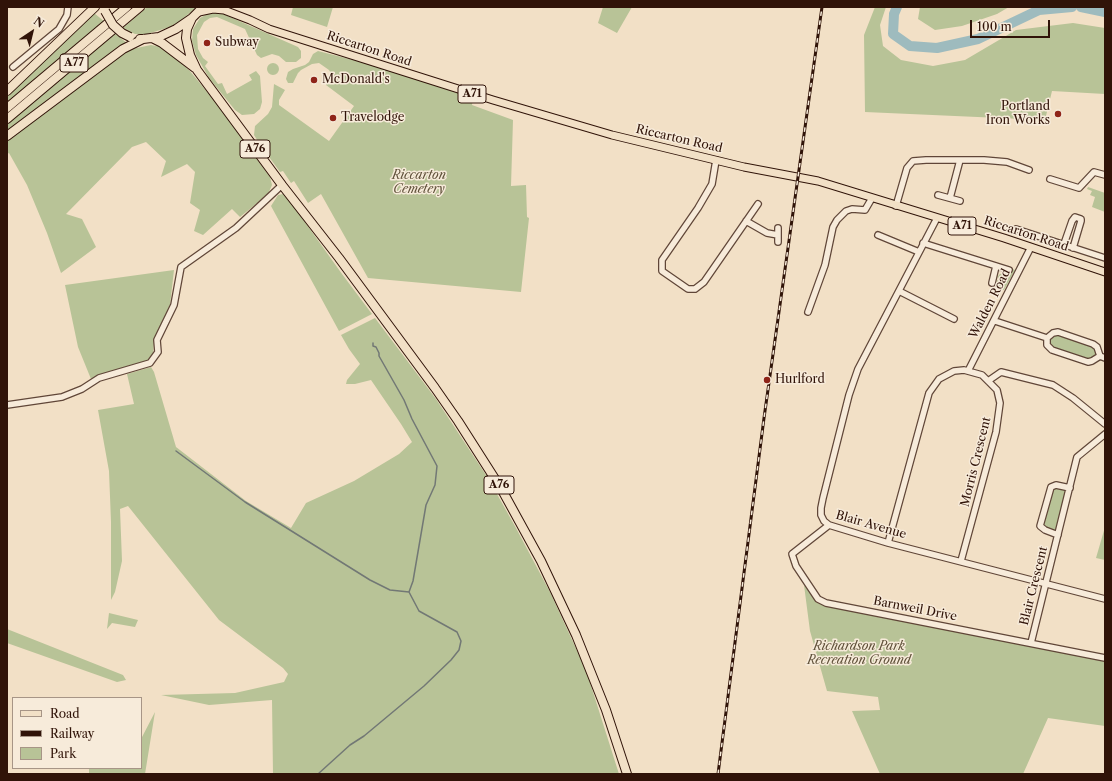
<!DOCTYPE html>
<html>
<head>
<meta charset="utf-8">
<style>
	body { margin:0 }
	#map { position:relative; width:1112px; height:781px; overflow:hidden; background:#f2e0c6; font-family:"Libre Caslon Text",serif }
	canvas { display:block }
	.frame { position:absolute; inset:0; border:8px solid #301308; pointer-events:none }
	.legend { position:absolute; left:12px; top:697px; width:130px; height:72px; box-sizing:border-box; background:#f7ebda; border:1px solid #a79586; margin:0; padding:5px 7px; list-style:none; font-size:12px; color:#301308 }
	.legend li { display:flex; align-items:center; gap:8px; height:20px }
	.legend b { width:20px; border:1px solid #a79586 }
	.north { position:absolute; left:12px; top:12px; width:40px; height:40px; -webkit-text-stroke:3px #f7ebda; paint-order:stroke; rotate:35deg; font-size:11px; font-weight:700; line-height:16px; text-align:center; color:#301308 }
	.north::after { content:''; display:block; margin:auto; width:14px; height:18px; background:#301308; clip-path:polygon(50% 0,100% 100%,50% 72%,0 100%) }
	.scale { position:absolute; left:970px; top:20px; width:80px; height:18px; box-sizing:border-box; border:2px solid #301308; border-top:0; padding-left:5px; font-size:12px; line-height:14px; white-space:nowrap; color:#301308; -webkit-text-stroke:3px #f7ebda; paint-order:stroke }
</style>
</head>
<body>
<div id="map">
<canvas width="1112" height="781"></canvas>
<div class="frame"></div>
<ul class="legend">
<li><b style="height:5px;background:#f2e0c6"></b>Road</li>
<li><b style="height:5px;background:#301308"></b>Railway</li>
<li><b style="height:11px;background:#b8c397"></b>Park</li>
</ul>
<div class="north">N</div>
<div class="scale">100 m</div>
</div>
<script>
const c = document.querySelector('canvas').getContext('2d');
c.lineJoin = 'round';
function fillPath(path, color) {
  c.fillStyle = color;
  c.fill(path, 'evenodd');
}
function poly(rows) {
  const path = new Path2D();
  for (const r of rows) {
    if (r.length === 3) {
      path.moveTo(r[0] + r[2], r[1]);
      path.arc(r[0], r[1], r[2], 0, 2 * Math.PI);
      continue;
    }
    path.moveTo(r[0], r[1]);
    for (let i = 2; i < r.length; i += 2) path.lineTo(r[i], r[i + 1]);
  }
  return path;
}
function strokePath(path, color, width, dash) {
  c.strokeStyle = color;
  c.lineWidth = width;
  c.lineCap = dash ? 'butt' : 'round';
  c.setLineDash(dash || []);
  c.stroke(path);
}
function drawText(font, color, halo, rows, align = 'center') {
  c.font = font + ' "Libre Caslon Text",serif';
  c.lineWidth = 3;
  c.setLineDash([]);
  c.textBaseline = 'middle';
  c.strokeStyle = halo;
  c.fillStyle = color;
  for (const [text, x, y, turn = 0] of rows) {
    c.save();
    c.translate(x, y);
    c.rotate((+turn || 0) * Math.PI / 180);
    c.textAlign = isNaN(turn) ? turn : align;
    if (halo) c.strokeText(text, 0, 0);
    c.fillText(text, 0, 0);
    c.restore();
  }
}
const green = poly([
	[147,7,197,7,179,22,170,27,147,34,135,34,123,28],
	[293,7,333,7,327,27,291,15],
	[603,7,632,7,617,33,598,23],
	[875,7,886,7,880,25,883,46,901,60,933,66,965,60,1016,30,1073,23,1105,28,1105,94,1052,91,1045,120,865,112,864,35],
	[920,7,1009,7,997,14,962,26,935,30,918,19],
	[94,13,105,22,7,104,7,95],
	[209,13,221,13,298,47,301,51,301,58,296,62,286,62,279,56,272,54,261,58,257,55,245,29,217,17,210,18,204,22,197,35,198,49,203,58,208,62,205,66,218,84,222,83,227,94,252,80,249,75,256,71,260,76,262,102,260,109,254,114,242,115,235,110,209,78,196,55,192,41,193,29,200,18],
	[114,33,127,43,7,132,7,124],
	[151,45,161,47,172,55,189,70,214,100,270,177,272,185,268,194,240,217,232,209,203,235,194,231,200,210,190,203,195,172,187,164,161,177,166,161,146,142,132,147,66,214,82,219,96,247,61,273,47,233,27,185,9,153,7,154,7,139,127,50],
	[318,51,365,63,473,98,472,105,513,120,511,186,526,185,527,217,529,218,521,292,368,278,321,194,308,203,294,181,291,183,283,171,280,172,259,143,254,135,255,126,268,114,272,107,274,84,285,90,279,100,279,105,329,141,354,106,326,85,332,75,329,70,319,63,312,64,301,70,298,73,293,83,288,83,286,79,288,72,293,69,305,65,309,62,313,54],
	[273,69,6],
	[1088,187,1105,193,1105,212,1092,207,1095,197,1090,195,1092,191,1087,189],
	[283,194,287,197,342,274,372,314,339,331,271,206,278,195],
	[1011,268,1015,270,1004,290,995,287,997,280,1003,284,1005,282,1005,279,1003,277,1000,279,997,277,1000,274,1007,272],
	[174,270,170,305,154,342,153,355,147,361,91,379,78,347,65,285],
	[375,318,436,399,488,478,516,528,550,592,586,670,619,774,273,774,272,700,209,705,161,695,235,693,284,682,288,674,283,668,219,620,128,506,120,509,122,561,115,592,111,600,111,522,109,471,98,410,134,404,127,374,151,367,154,372,176,447,246,501,291,528,306,503,354,481,399,454,412,442,401,424,371,380,355,384,346,384,347,380,360,364,349,349,341,335],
	[1057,334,1091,345,1094,348,1096,352,1095,356,1088,360,1054,349,1050,342,1051,338,1053,335],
	[1058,488,1063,489,1067,493,1057,529,1054,531,1046,528,1044,525,1051,493,1054,489],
	[1105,527,1105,560,1096,558],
	[804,585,815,600,823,605,1105,660,1105,726,1048,718,1023,774,880,774,852,711,880,710,878,697,827,691,810,631],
	[109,613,138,620,135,627,112,623,107,629],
	[7,629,123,675,126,680,117,682,7,643],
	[155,712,145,774,89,774,89,768,141,768,141,739]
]);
const stream = poly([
	[373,343,373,346,376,347,379,353,379,356,404,400,412,419,437,466,435,485,426,505,413,581,409,592],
	[176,451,245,502,370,580,390,590,409,592,419,611,457,632,461,641,459,650,451,660,424,686,364,736,350,745,318,774]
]);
const river = poly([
	[897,7,894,14,893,34,910,46,937,48,978,39,1039,10,1072,7],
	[1081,7,1105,12]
]);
const minor = poly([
	[13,67,59,29,67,15,68,7],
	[716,160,712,184,698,208,662,260,662,271,688,289,695,289,704,282,758,204],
	[1050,179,1079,188,1094,172,1105,175],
	[938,195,960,201],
	[950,198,960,160],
	[896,206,907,168,913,161,926,160,984,160,1007,162,1029,170],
	[937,218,858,369,849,395,823,498,821,508,821,515,824,521,829,525,888,543,1105,599],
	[746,221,767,233,778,235],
	[1016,229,1105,258],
	[878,235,919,252],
	[778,242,778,228],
	[923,243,1009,270],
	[1064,244,1072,221,1075,217,1081,219,1081,221,1073,248],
	[992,283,996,266],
	[899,291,954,319],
	[808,312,825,265,833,227,837,220,846,211,852,209,865,210,872,198],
	[995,321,1047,338,1053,333,1058,332,1093,344,1097,347,1100,356,1105,358],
	[1047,338,1047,345,1052,350,1088,362,1092,361,1100,356],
	[968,371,1031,247],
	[988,381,1001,372,1053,385,1073,398,1105,424],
	[7,405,62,397,82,389,99,378,150,363,158,352,157,340,174,305,181,267,236,228,282,185],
	[829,525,792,554,796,566,818,599,826,603,1105,658],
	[1058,535,1045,530,1040,526,1051,487,1056,485,1070,488],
	[888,543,929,393,939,379,954,371,964,370,982,375,997,390,1000,403,996,432,961,561],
	[1031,643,1077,457,1105,434]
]);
const major = poly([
	[199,12,213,9,224,10,250,20,269,29,493,100,612,135,744,167,818,181,1004,238,1105,272]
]);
const highway = poly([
	[192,18,187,29,186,38,190,55,197,70,282,185,339,258,435,388,458,421,502,490,541,561,576,635,606,710,627,774],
	[152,38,162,43,195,68],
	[140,39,143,39,159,37,176,29,192,18,203,7],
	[7,91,95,7],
	[7,108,127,7],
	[7,119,140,7],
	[7,136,123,49,143,39]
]);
const rail = poly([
	[718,774,764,418,822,7]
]);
const highwayBridge = poly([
	[105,11,113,25,122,33,130,37]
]);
const markers = [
	[207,43,4,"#8f2418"],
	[314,80,4,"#8f2418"],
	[1058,114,4,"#8f2418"],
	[333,118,4,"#8f2418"],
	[767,380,4,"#8f2418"]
];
const shields = [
	[74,63,28],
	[472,94,28],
	[255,149,30],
	[962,226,28],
	[499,485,30]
];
const shieldNames = [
	["A77",74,63],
	["A71",472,94],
	["A76",255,149],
	["A71",962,226],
	["A76",499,485]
];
const poiNames = [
	["Subway",215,43],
	["McDonald's",322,80],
	["Portland",1050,107,"right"],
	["Iron Works",1050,121,"right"],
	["Travelodge",341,118],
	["Hurlford",775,380]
];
const streetNames = [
	["Riccarton Road",369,49,18],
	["Riccarton Road",679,139,13],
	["Riccarton Road",1026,234,18],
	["Walden Road",990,304,-63],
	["Morris Crescent",976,462,-76],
	["Blair Avenue",871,525,16],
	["Blair Crescent",1034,586,-76],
	["Barnweil Drive",915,609,11]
];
const parkNames = [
	["Riccarton",419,176],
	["Cemetery",419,190],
	["Richardson Park",859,647],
	["Recreation Ground",859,661]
];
fillPath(green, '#b8c397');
strokePath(stream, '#727875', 1.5);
strokePath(river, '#9ebbbe', 10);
strokePath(minor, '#604638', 8);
strokePath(major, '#301308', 9);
strokePath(highway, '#301308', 10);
strokePath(minor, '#f7ebda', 5.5);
strokePath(major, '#f2e0c6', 7);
strokePath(highway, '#f2e0c6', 8);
strokePath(rail, '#301308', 3);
strokePath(rail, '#f7ebda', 1.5, [4.5]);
strokePath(highwayBridge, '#301308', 10, []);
strokePath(highwayBridge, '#f2e0c6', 8);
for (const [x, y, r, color] of markers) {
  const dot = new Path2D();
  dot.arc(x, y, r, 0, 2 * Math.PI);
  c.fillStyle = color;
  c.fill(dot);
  strokePath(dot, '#f7ebda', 1.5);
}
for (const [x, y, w] of shields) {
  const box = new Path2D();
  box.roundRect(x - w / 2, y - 9, w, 18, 3);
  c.fillStyle = '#f7ebda';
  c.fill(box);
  strokePath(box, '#301308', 1);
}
drawText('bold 11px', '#301308', null, shieldNames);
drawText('12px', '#301308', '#f7ebda', poiNames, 'left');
drawText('12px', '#301308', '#f7ebda', streetNames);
drawText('italic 12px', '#60513a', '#f7ebda', parkNames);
</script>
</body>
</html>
